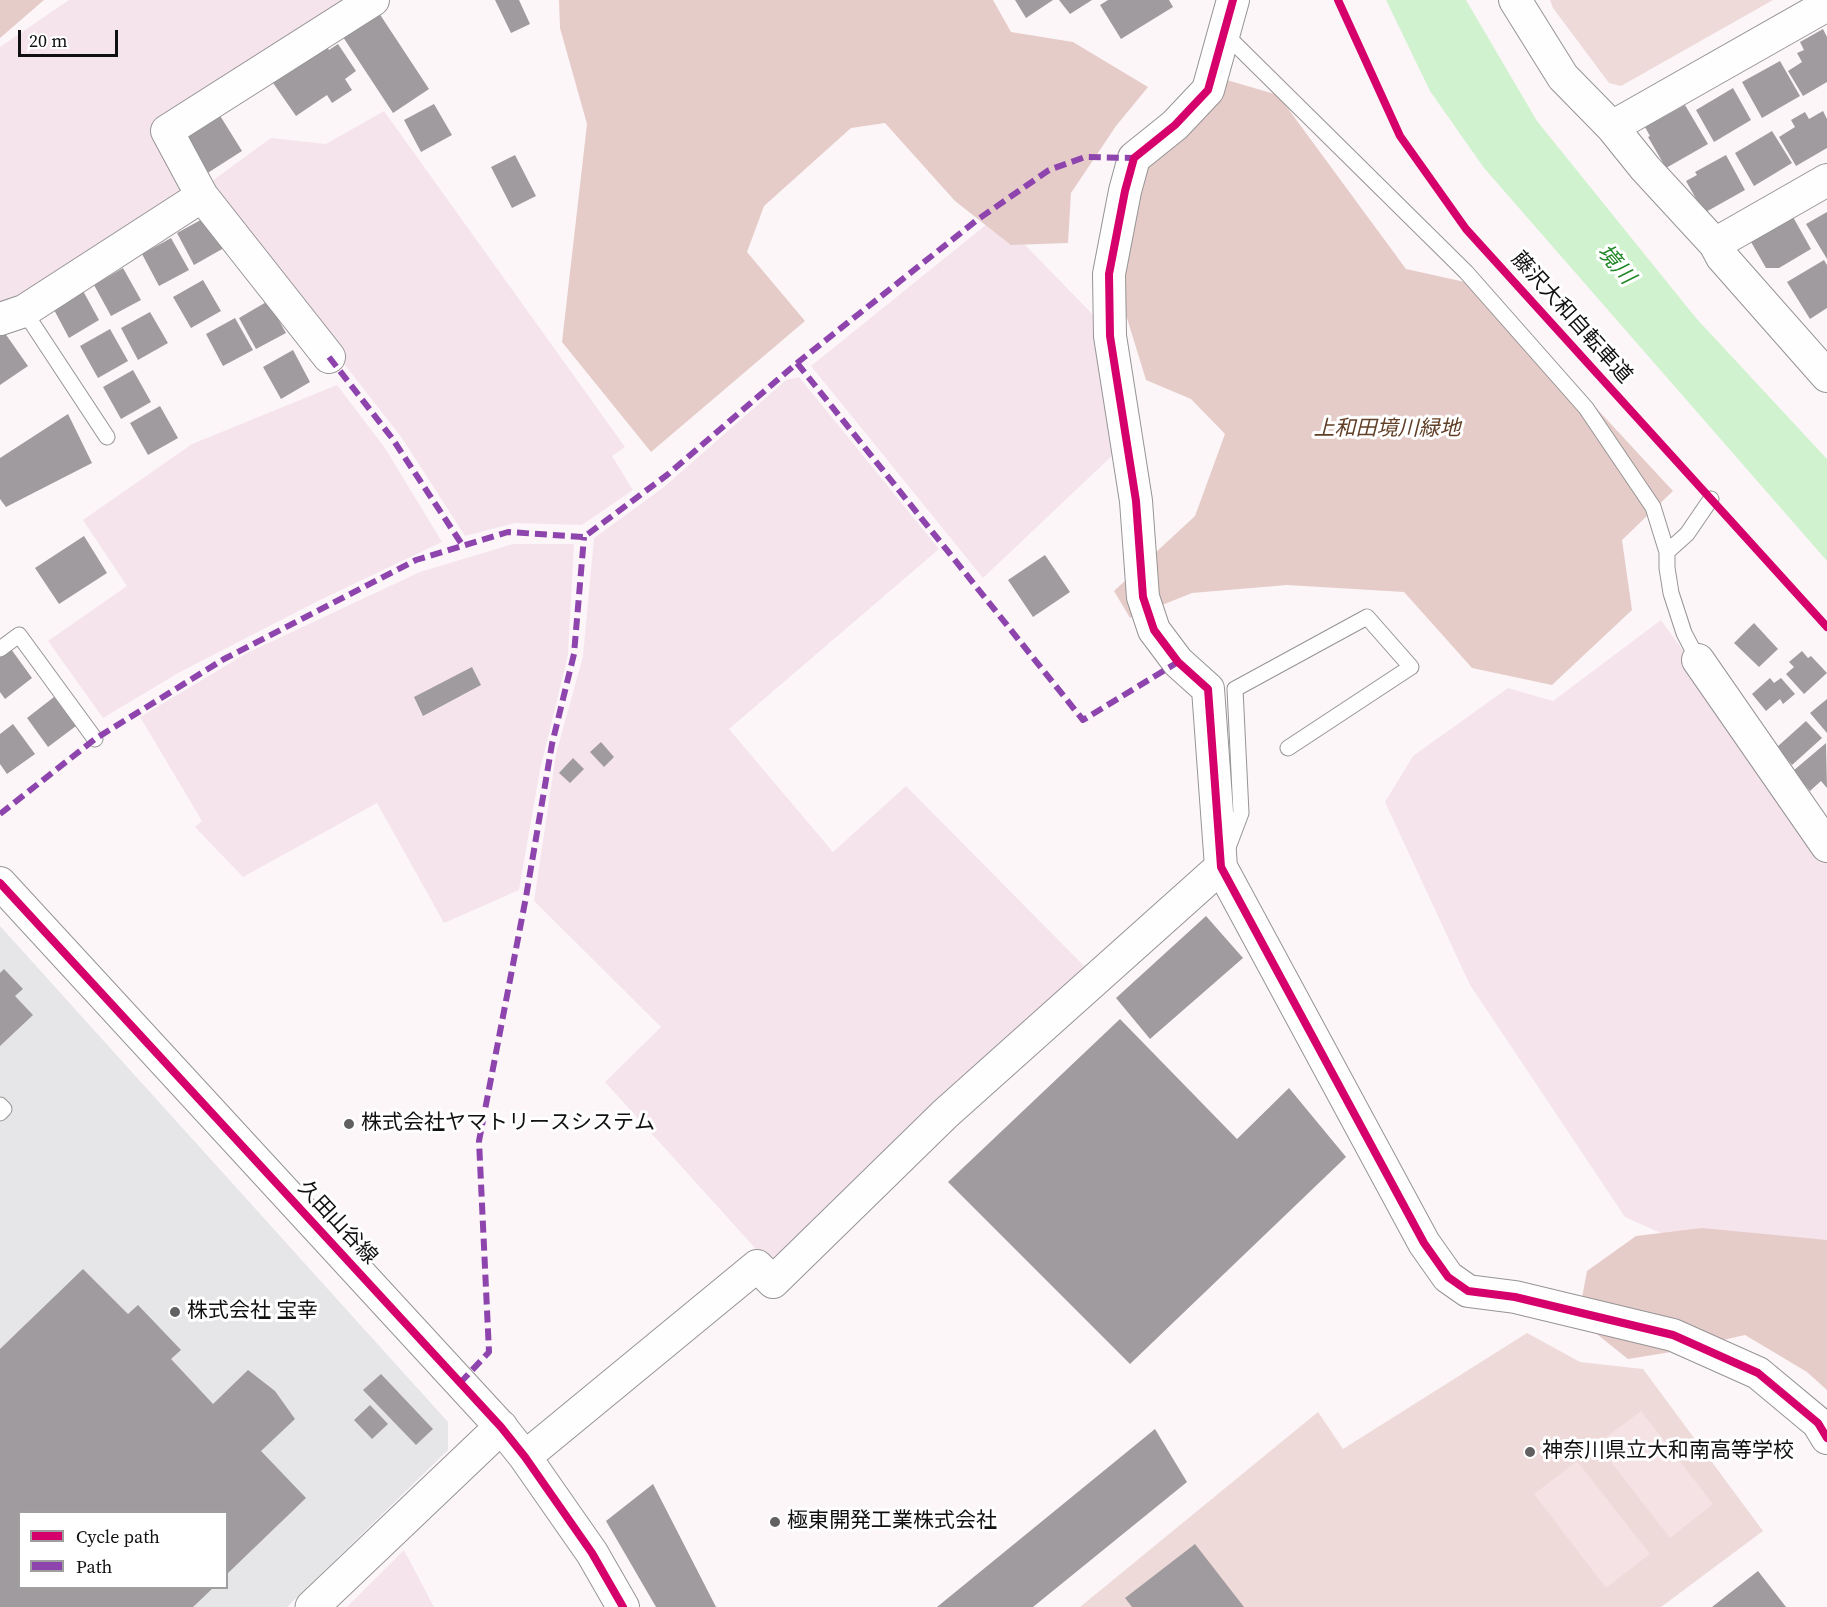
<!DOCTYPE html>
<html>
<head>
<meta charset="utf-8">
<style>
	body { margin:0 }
	#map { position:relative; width:1827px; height:1607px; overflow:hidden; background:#fcf6f9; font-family:"Source Serif 4",serif }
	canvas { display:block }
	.legend { position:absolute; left:18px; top:1511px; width:210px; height:78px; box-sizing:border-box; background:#fff; border:2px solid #9f9f9f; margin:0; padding:8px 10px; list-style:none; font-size:18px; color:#101010 }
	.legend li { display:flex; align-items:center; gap:12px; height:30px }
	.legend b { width:30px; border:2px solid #9f9f9f }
	.scale { position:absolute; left:18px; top:30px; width:100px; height:27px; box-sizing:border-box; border:3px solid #101010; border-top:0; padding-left:8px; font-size:18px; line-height:21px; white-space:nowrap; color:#101010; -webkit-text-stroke:4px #fff; paint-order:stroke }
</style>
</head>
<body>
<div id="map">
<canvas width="1827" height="1607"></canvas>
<ul class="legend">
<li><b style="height:8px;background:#d6006c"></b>Cycle path</li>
<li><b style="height:8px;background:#8e44ad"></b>Path</li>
</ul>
<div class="scale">20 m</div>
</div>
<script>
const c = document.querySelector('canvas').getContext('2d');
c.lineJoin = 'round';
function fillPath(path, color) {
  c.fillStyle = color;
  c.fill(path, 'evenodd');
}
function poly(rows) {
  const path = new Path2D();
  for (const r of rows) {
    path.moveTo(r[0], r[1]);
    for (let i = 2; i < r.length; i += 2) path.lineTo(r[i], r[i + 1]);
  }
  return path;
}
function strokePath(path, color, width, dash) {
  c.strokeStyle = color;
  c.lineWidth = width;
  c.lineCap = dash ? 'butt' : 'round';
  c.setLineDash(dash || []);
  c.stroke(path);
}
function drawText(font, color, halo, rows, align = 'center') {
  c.font = font + ' "Source Serif 4","Noto Sans JP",serif';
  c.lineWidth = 6;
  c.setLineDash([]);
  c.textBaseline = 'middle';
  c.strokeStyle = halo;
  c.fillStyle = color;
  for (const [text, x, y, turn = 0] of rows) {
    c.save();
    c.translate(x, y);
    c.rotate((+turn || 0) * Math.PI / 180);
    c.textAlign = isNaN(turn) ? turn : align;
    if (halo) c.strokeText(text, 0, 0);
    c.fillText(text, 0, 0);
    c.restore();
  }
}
const industrial = poly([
	[0,926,448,1422,448,1450,287,1607,0,1607],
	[20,1512,226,1512,226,1588,20,1588]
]);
const farmland = poly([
	[69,0,352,0,156,122,185,182,181,199,0,307,0,47],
	[384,111,625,447,612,456,633,490,582,525,515,523,465,536,402,438,224,210,212,181,271,138,326,144],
	[997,216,1097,319,1116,452,983,578,811,366],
	[799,377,939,549,729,729,833,852,906,786,1088,970,774,1269,605,1082,661,1027,534,901,556,754,583,656,594,538,664,487,786,380],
	[337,385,385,448,442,542,320,600,180,672,103,718,48,641,127,586,83,520,192,444],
	[513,544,574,544,568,655,540,770,519,890,444,923,377,803,243,877,195,827,202,821,140,717,247,653,420,572],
	[1661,620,1827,850,1827,1241,1717,1258,1625,1217,1470,985,1385,802,1413,756,1508,688,1553,701],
	[404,1550,434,1607,347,1607]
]);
const green = poly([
	[1550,0,1773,0,1621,86,1609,83,1553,8],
	[1527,1333,1580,1362,1643,1369,1763,1531,1661,1607,1080,1607,1318,1412,1343,1449]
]);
const forest = poly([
	[0,0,44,0,0,38],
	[559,0,993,0,1011,32,1073,42,1148,87,1116,126,1071,193,1068,243,1011,245,955,201,885,123,851,128,764,206,747,252,805,321,651,452,562,342,587,124,560,28],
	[1220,78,1278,95,1406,269,1483,286,1673,491,1622,540,1632,610,1552,685,1472,668,1404,592,1287,585,1192,593,1130,618,1114,591,1195,516,1225,434,1191,399,1146,380,1115,279,1139,174],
	[1702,1228,1827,1240,1827,1390,1807,1372,1745,1335,1671,1352,1628,1359,1578,1319,1587,1271,1636,1236]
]);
const pitch = poly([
	[1641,1411,1713,1504,1670,1538,1597,1444],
	[1577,1461,1650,1554,1606,1588,1534,1494]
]);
const water = poly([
	[1386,0,1466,0,1537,121,1696,318,1827,459,1827,561,1484,168,1430,91]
]);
const building = poly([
	[495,0,519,0,530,24,511,33],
	[1015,0,1053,0,1026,18],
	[1059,0,1092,0,1070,14],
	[1108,0,1169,0,1173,7,1121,39,1100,5],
	[379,13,429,89,393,113,343,37],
	[1823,29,1827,37,1827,82,1803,96,1788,71,1802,62,1797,53,1804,50,1800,42],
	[325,44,329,50,338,44,356,71,345,79,352,90,332,103,327,95,296,116,271,80],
	[1780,61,1800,96,1762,118,1742,82],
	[1733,88,1751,120,1714,142,1696,110],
	[434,104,452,135,421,152,404,120],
	[1685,105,1708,144,1666,168,1648,137,1650,136,1645,127],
	[1823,111,1827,119,1827,148,1796,166,1779,137,1795,127,1791,120,1805,112,1809,119],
	[219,114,242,151,206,174,182,138],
	[1772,131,1792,163,1754,186,1735,153],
	[515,155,536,196,512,208,491,167],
	[1726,155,1745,190,1704,213,1686,181,1697,175,1695,172],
	[1827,212,1827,259,1806,224],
	[206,217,224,248,194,265,177,233],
	[1793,217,1811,249,1779,268,1766,268,1751,242],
	[171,238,189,270,159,286,142,254],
	[1824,260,1827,265,1827,308,1810,319,1787,282],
	[123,268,141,300,111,316,94,285],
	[203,280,221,311,191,328,173,297],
	[82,289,99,320,69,338,52,306],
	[268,301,286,333,256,349,239,318],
	[150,312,168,343,138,360,121,328],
	[235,318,253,350,223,366,206,334],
	[2,329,28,366,0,385,0,330],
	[110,329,128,361,98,378,80,346],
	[293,350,310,382,281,399,263,367],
	[133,370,151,402,121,419,103,387],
	[160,406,178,438,148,455,130,423],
	[68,414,92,463,6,507,0,499,0,458],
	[84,536,107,573,59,604,35,568],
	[1045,555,1070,592,1033,617,1008,580],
	[1754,623,1778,649,1759,667,1734,643],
	[11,649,32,678,5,699,0,692,0,657],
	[1802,651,1808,658,1811,656,1827,673,1804,694,1786,674,1794,667,1789,662],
	[472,667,481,685,423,716,414,697],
	[1770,678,1774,683,1781,678,1795,694,1783,704,1780,699,1766,711,1752,694],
	[54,697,76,726,48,747,27,718],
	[1827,699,1827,733,1810,713],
	[1806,721,1822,738,1792,765,1777,747],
	[13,724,35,754,7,774,0,764,0,734],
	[601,742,614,757,604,767,590,752],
	[1826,743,1827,788,1821,781,1810,791,1793,771],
	[573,758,584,769,570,783,559,773],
	[1206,916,1243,958,1150,1039,1116,998],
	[4,969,23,989,15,996,33,1015,0,1046,0,973],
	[1120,1019,1237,1139,1289,1088,1346,1157,1130,1364,948,1182],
	[83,1269,128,1314,138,1305,181,1350,171,1359,213,1404,248,1370,275,1391,295,1419,261,1451,306,1498,226,1575,226,1512,20,1512,20,1588,213,1588,193,1607,0,1607,0,1349],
	[381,1374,433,1429,416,1445,363,1390],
	[370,1405,388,1424,372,1439,354,1420],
	[1155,1429,1187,1482,1033,1607,937,1607],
	[653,1484,716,1607,656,1607,606,1521],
	[1195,1544,1244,1607,1132,1607,1125,1598],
	[1758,1571,1786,1607,1712,1607]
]);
const service = poly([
	[1224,33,1466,272,1586,408,1653,507,1667,552],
	[24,311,107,437],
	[0,649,19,635,95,739],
	[1698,660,1684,633,1671,593,1667,568,1667,552,1687,534,1711,499],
	[1227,850,1241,813,1235,689,1367,617,1411,667,1288,748],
	[0,1105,4,1109,0,1113]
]);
const minor = poly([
	[1233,0,1208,90,1175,125,1134,158,1125,191,1109,274,1110,336,1136,501,1143,597,1154,630,1178,662,1208,689,1221,867,1424,1243,1448,1277,1468,1291,1515,1297,1673,1335,1758,1373,1818,1423,1827,1438],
	[1515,0,1563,77,1612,127,1645,168,1715,244,1722,257,1827,376],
	[1612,127,1827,5],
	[202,196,329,357],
	[1715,244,1827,180],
	[0,319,24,311,202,196,167,131,373,0],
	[1698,660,1827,846],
	[0,883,501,1427,525,1457,592,1553,623,1607],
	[525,1457,757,1266,773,1282,945,1114,1221,867]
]);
const tertiary = poly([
	[312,1607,501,1427]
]);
const quiet = poly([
	[329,357,392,438,463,546],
	[797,363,1083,720,1178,662],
	[0,814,95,739,224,659,416,560,508,532,584,537,667,475,797,363,977,220,1049,170,1085,157,1134,158],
	[460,1383,489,1352,479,1141,526,897,552,744,574,654,584,537]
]);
const cycleway = poly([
	[1233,0,1208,90,1175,125,1134,158,1125,191,1109,274,1110,336,1136,501,1143,597,1154,630,1178,662,1208,689,1221,867,1424,1243,1448,1277,1468,1291,1515,1297,1673,1335,1758,1373,1818,1423,1827,1438],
	[1338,0,1400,136,1466,229,1827,627],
	[0,883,501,1427,525,1457,592,1553,623,1607]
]);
const markers = [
	[349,1124,6,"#636062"],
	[175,1312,6,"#636062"],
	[1530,1452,6,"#636062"],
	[775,1522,6,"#636062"]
];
const streetNames = [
	["藤沢大和自転車道",1571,318,48],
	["久田山谷線",337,1223,47]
];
const parkNames = [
	["上和田境川緑地",1387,430]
];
const poiNames = [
	["株式会社ヤマトリースシステム",361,1124],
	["株式会社 宝幸",187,1312],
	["神奈川県立大和南高等学校",1542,1452],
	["極東開発工業株式会社",787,1522]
];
const waterNames = [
	["境川",1615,265,49]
];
fillPath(industrial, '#e6e6e9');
fillPath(farmland, '#f6e4ed');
fillPath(green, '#efdada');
fillPath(forest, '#e6ccc9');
fillPath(pitch, '#f4e2e4');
fillPath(water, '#d1f2cf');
fillPath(building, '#a09b9e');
strokePath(service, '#969495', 17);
strokePath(minor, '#969495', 34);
strokePath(tertiary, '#969495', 35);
strokePath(service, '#fffefe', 15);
strokePath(minor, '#fffefe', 32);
strokePath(tertiary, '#fffefe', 33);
strokePath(quiet, '#8e44ad', 6, [12, 6]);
strokePath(cycleway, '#d6006c', 8);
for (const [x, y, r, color] of markers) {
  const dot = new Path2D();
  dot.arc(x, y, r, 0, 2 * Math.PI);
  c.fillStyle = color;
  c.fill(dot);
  strokePath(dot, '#fff', 2);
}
drawText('21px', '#101010', '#fff', streetNames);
drawText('italic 21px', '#613e26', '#fff', parkNames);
drawText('21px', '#101010', '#fff', poiNames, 'left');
drawText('italic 22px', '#238828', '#fff', waterNames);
</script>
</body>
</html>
